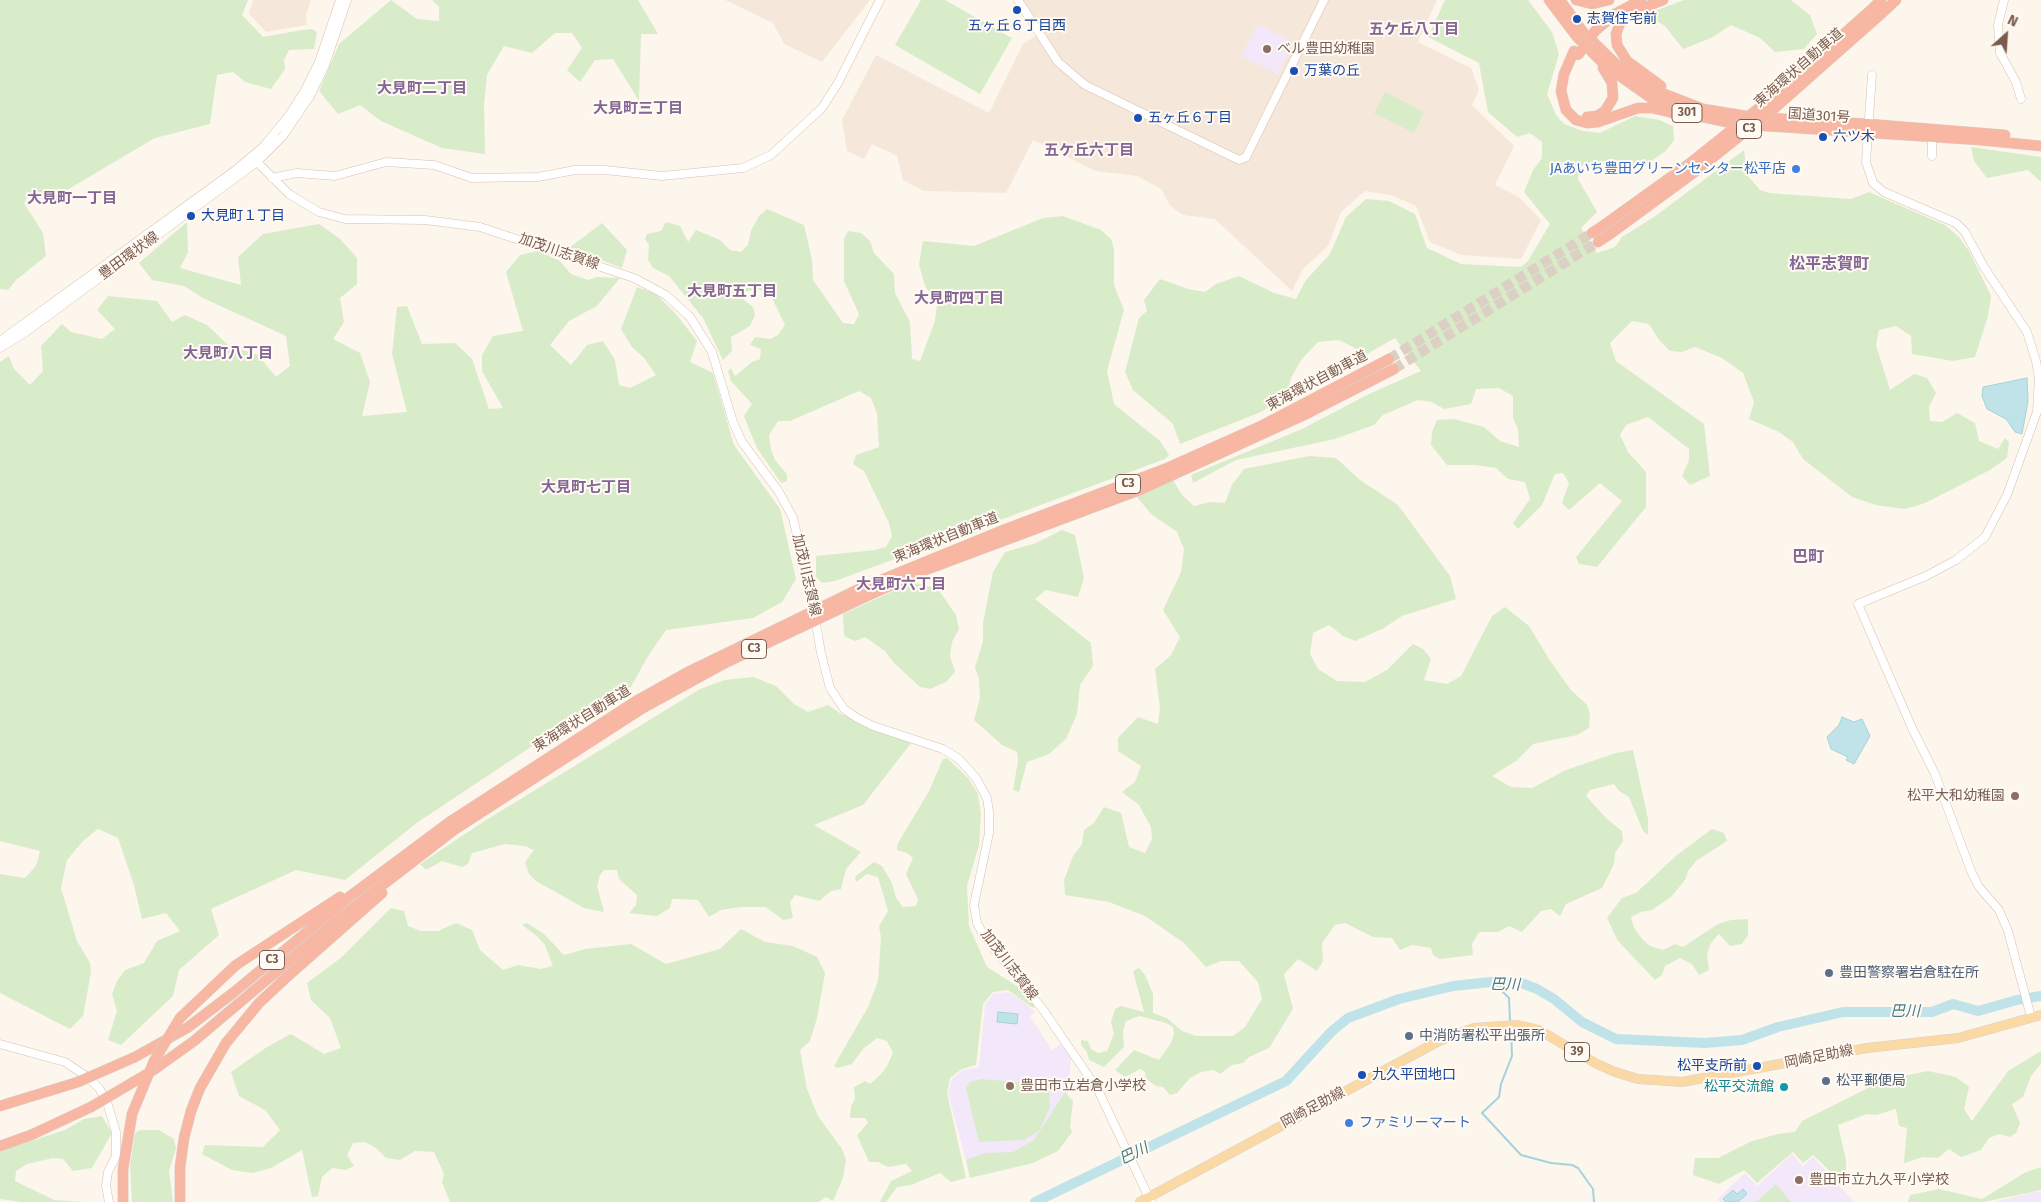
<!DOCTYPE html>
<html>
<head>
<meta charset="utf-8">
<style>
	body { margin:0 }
	#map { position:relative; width:2041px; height:1202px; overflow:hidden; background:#fdf6ec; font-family:"Fira Sans",sans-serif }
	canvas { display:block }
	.north { position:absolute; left:1981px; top:10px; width:50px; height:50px; -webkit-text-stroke:4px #fffaf3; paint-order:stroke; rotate:26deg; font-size:14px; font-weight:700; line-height:20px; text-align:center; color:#7a5c4d }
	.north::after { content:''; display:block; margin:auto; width:18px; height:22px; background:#7a5c4d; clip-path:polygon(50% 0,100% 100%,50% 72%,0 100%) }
</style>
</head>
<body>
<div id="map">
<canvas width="2041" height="1202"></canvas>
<div class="north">N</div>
</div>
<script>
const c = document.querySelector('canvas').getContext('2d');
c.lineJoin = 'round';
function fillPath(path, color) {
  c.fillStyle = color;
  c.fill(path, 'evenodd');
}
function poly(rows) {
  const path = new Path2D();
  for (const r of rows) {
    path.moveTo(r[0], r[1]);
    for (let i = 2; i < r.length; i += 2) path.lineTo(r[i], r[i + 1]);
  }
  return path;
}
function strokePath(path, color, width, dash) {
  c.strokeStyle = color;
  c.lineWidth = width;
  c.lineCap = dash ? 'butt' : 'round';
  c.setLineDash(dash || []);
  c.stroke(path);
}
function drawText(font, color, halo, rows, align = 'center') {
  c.font = font + ' "Fira Sans","Noto Sans JP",sans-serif';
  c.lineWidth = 4;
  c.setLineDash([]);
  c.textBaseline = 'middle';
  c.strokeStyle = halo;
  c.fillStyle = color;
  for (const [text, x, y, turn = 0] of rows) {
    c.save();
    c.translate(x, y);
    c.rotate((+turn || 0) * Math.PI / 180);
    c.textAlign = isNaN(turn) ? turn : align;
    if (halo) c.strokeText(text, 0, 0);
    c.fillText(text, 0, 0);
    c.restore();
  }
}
const residential = poly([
	[253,0,311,0,306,15,307,25,266,32,249,14],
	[725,0,870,0,822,62,784,44,773,23],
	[1022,0,1437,0,1418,42,1471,68,1479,90,1472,105,1514,146,1495,185,1519,197,1541,220,1521,259,1461,255,1430,242,1416,206,1391,195,1365,191,1341,212,1328,246,1303,269,1292,291,1215,219,1183,215,1170,206,1161,189,1137,176,1095,171,1033,140,1006,193,924,191,903,180,897,156,872,144,864,159,847,151,842,120,876,55,989,113,1023,44,1044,31]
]);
const education = poly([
	[1257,24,1293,42,1278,74,1241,56],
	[1008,992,1022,1000,1035,1012,1030,1016,1052,1050,1060,1044,1071,1057,1066,1120,1050,1146,969,1172,948,1093,952,1079,963,1070,979,1067,985,1005,993,994],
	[1792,1154,1803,1166,1813,1157,1854,1202,1720,1202,1717,1199,1745,1173,1757,1186],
	[2032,1192,2041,1192,2041,1202,1995,1202]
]);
const green = poly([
	[0,0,248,0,242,15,263,37,302,30,312,29,317,32,314,49,289,50,284,60,285,69,271,89,245,82,233,72,217,75,210,124,155,138,55,197,30,193,24,203,43,233,46,256,16,280,8,290,0,289],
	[391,0,417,19,439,21,439,7,432,0,638,0,658,34,641,34,639,101,613,59,595,60,580,82,567,70,582,48,572,33,555,33,532,53,504,46,487,75,484,104,485,154,442,148,381,121,360,105,338,114,319,91,339,44],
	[921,0,945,0,1012,38,980,94,895,45],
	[1445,0,1528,0,1552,32,1559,54,1547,94,1556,115,1564,124,1583,131,1600,133,1635,116,1659,120,1673,126,1674,140,1666,151,1648,163,1596,161,1581,166,1578,179,1597,212,1581,228,1597,253,1615,247,1622,237,1654,217,1744,150,1747,175,1760,190,1769,193,1851,199,1869,192,1945,225,1959,237,1969,251,1991,296,1988,316,1975,357,1953,361,1912,354,1911,336,1896,326,1879,330,1876,345,1890,390,1914,374,1927,378,1936,393,1929,407,1930,421,1942,422,1957,413,1975,423,1979,441,1998,449,2005,438,2009,442,2007,458,1990,470,1925,503,1905,509,1876,505,1852,497,1803,459,1793,442,1779,432,1749,419,1754,402,1743,373,1722,358,1695,347,1682,352,1670,351,1659,340,1649,324,1632,321,1610,343,1616,361,1704,424,1710,476,1690,485,1682,476,1689,460,1689,449,1648,417,1626,425,1620,435,1628,452,1646,472,1646,507,1597,567,1579,564,1576,557,1622,501,1600,483,1569,510,1562,503,1569,483,1563,473,1555,474,1542,505,1518,529,1513,523,1530,499,1525,482,1508,479,1496,468,1476,465,1447,465,1431,445,1432,432,1437,420,1454,419,1484,427,1500,441,1519,447,1518,429,1513,418,1513,396,1499,388,1476,389,1471,404,1444,409,1432,402,1418,400,1383,415,1374,425,1335,439,1236,460,1193,483,1191,475,1302,429,1369,394,1421,371,1395,338,1367,354,1339,340,1318,342,1301,360,1291,378,1287,395,1261,412,1180,444,1173,424,1133,390,1125,372,1139,318,1147,311,1144,300,1160,279,1188,289,1205,292,1216,284,1239,276,1274,293,1296,299,1306,280,1330,254,1346,217,1366,199,1389,201,1415,214,1427,248,1461,264,1521,267,1528,261,1550,224,1524,192,1533,170,1542,158,1542,142,1530,133,1517,137,1488,112,1479,63,1428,37],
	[1684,0,1791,0,1810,15,1817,34,1804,49,1775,52,1760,38,1731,25,1713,37,1683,49,1665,26,1646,14],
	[1385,92,1424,112,1414,133,1374,113],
	[1971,147,2041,157,2041,182,2028,170,1987,178,1974,161],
	[767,209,804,225,812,260,813,280,843,323,854,324,859,314,844,281,844,239,848,231,861,233,870,241,874,253,894,274,895,293,910,322,912,359,920,361,935,321,937,304,925,286,919,264,923,241,974,246,1043,218,1063,216,1101,230,1111,239,1114,249,1114,285,1124,310,1107,371,1114,404,1160,441,1169,455,1165,459,835,581,822,583,816,577,816,556,875,550,886,547,892,536,889,523,864,471,853,464,856,455,879,447,877,413,871,398,859,391,790,421,778,421,769,435,771,449,775,460,787,474,787,481,781,483,757,448,749,429,744,416,752,404,731,381,728,371,731,368,735,376,752,362,760,359,761,349,750,345,755,337,770,339,778,335,785,325,771,296,758,289,743,292,744,300,753,307,755,315,750,326,731,337,732,351,723,360,703,318,669,276,653,268,648,260,649,245,645,239,647,234,661,231,666,222,680,226,688,242,696,230,720,240,730,250,741,252,748,245,751,231,759,216],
	[187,222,188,252,180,268,241,285,238,257,263,234,319,224,340,239,357,258,357,284,340,298,344,322,333,339,360,353,370,382,362,416,407,412,392,354,397,307,407,306,422,344,455,343,472,359,489,409,503,408,482,371,482,355,493,336,523,331,506,272,520,255,538,251,560,261,571,274,588,280,597,277,620,278,597,306,569,321,550,345,571,365,587,345,603,341,615,360,619,385,630,388,656,375,644,358,632,347,621,329,637,287,656,294,675,313,697,341,690,362,713,373,734,445,780,509,796,579,782,602,753,618,666,630,648,656,631,687,606,697,418,822,345,880,296,870,211,909,219,935,179,970,173,996,121,1045,108,1040,117,1011,112,994,117,981,125,970,144,963,157,941,180,931,166,913,142,919,134,885,118,838,98,829,83,841,67,860,61,888,77,941,90,963,91,972,83,1016,70,1029,0,993,0,874,25,878,36,866,40,851,0,841,0,362,9,356,14,369,30,385,43,371,41,346,62,324,71,332,102,339,115,329,97,310,108,296,157,301,172,322,185,315,207,325,228,345,258,355,276,377,290,366,286,336,203,298,184,286,152,280,139,263],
	[602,223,627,250,622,268,569,248],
	[1309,456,1336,458,1360,480,1398,505,1450,576,1456,599,1402,616,1384,628,1355,641,1343,636,1329,625,1313,633,1310,654,1318,669,1337,681,1365,682,1387,670,1413,644,1423,649,1431,659,1424,680,1447,684,1461,676,1492,616,1505,607,1529,626,1549,659,1570,689,1587,705,1590,715,1589,728,1577,735,1533,744,1516,761,1492,776,1511,787,1532,788,1566,770,1616,753,1633,750,1648,819,1648,835,1643,831,1629,797,1619,791,1614,784,1590,790,1586,796,1606,818,1622,831,1623,841,1615,853,1614,864,1602,888,1566,904,1560,916,1551,909,1541,911,1522,932,1509,926,1498,932,1479,932,1472,944,1473,955,1440,959,1433,955,1431,948,1412,945,1400,950,1392,938,1373,937,1345,923,1335,925,1322,943,1323,961,1317,971,1298,959,1284,974,1293,1009,1269,1048,1249,1057,1243,1063,1232,1065,1220,1074,1214,1070,1201,1072,1190,1078,1177,1093,1170,1095,1163,1087,1156,1086,1146,1079,1145,1072,1140,1069,1125,1077,1115,1070,1134,1050,1159,1060,1171,1043,1174,1034,1173,1027,1166,1023,1139,1016,1126,1021,1123,1032,1124,1047,1104,1067,1089,1060,1087,1052,1081,1045,1081,1040,1088,1041,1091,1049,1098,1053,1107,1051,1114,1034,1111,1022,1115,1009,1121,1006,1144,1012,1133,971,1139,968,1145,975,1153,994,1153,1013,1167,1018,1182,1031,1196,1036,1233,1036,1245,1027,1262,999,1258,982,1239,961,1221,961,1206,967,1184,943,1145,916,1109,902,1065,895,1064,880,1073,856,1082,844,1084,830,1094,823,1104,807,1121,813,1129,847,1145,853,1152,839,1151,827,1139,805,1122,792,1135,782,1141,766,1118,751,1118,738,1138,717,1158,724,1160,708,1155,669,1171,655,1180,637,1163,610,1181,572,1184,549,1177,532,1151,514,1137,497,1173,480,1182,495,1194,506,1210,502,1225,503,1232,485,1244,469],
	[1062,530,1075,535,1084,578,1078,597,1046,590,1035,599,1091,643,1093,666,1080,685,1077,714,1066,739,1049,754,1027,762,1019,792,1013,790,1018,761,1017,752,1002,745,974,720,980,698,979,680,975,667,983,642,983,623,993,572,1005,552,1036,543],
	[913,582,938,589,956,615,959,629,952,642,950,656,955,672,946,682,930,689,920,687,894,663,885,651,865,637,855,641,844,636,843,614],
	[753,677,776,686,794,704,808,712,828,705,841,714,912,742,863,805,814,825,861,852,846,869,841,889,831,891,819,901,795,895,790,902,793,918,783,920,766,907,740,907,721,910,709,917,698,900,680,899,672,899,670,908,657,916,629,913,636,905,637,895,619,879,617,870,604,870,600,875,597,886,604,912,584,908,536,881,529,874,525,862,534,850,525,846,505,844,472,853,468,864,462,867,442,861,426,870,420,864,483,822,700,689,725,680],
	[947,758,968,778,978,794,981,814,979,845,967,886,969,926,987,967,1023,990,1035,1005,1033,1008,1008,990,993,992,983,1004,976,1065,962,1069,950,1078,947,1093,966,1178,951,1182,940,1173,911,1185,897,1187,886,1202,880,1202,891,1181,912,1171,906,1164,888,1167,878,1162,869,1162,857,1135,868,1123,865,1118,850,1118,851,1106,855,1099,854,1087,865,1081,870,1084,879,1076,886,1068,893,1053,887,1041,877,1038,863,1049,852,1064,837,1068,834,1066,868,1007,878,981,881,938,879,926,888,911,878,877,867,874,856,882,855,877,874,862,882,866,892,883,896,898,903,907,916,906,918,899,906,874,913,858,907,853,897,850,897,845,929,791,943,759],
	[1712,829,1724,833,1727,841,1696,861,1688,871,1685,880,1671,897,1652,910,1641,912,1631,917,1634,928,1643,940,1650,946,1663,950,1675,944,1683,947,1718,924,1731,920,1748,919,1748,935,1742,944,1730,946,1719,934,1711,943,1707,954,1709,970,1699,975,1692,964,1680,958,1665,966,1662,975,1655,980,1618,941,1607,918,1622,898,1636,893,1677,855],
	[391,908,404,911,408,926,421,931,438,931,456,923,472,930,480,950,503,970,518,965,541,969,553,966,545,945,537,936,522,925,527,923,544,934,564,955,585,949,631,944,666,964,720,949,741,929,765,942,793,946,817,957,825,973,817,1018,810,1041,800,1050,807,1089,818,1116,842,1149,846,1160,843,1178,833,1201,826,1197,819,1202,450,1202,442,1182,444,1174,434,1152,415,1151,400,1160,386,1158,376,1148,365,1142,353,1143,347,1155,354,1166,346,1170,332,1168,322,1177,318,1196,312,1197,302,1150,271,1168,253,1173,232,1170,202,1154,205,1145,263,1147,280,1130,265,1110,239,1096,231,1072,267,1047,291,1034,324,1054,341,1048,330,1018,311,1000,307,983,342,957],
	[2041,1051,2041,1064,2031,1076,2023,1097,2012,1104,2020,1123,2016,1133,2010,1137,1999,1134,1989,1138,1981,1150,1961,1157,1949,1149,1938,1158,1923,1157,1904,1163,1907,1128,1899,1126,1896,1109,1876,1115,1867,1114,1838,1125,1846,1160,1846,1181,1839,1180,1813,1155,1803,1163,1793,1152,1757,1183,1744,1170,1719,1184,1693,1175,1695,1158,1718,1158,1752,1141,1778,1134,1795,1132,1802,1121,1884,1080,1928,1071,1956,1077,1969,1087,1964,1109,1972,1121,2008,1071],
	[981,1079,1049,1085,1050,1107,1039,1131,1024,1140,979,1142,966,1088,970,1082],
	[1065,1092,1073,1101,1070,1127,1072,1132,1058,1151,1033,1163,970,1178,966,1160,985,1153,1013,1152,1034,1140],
	[102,1116,112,1133,92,1168,73,1171,63,1159,53,1158,27,1164,16,1171,15,1181,54,1200,86,1202,21,1202,0,1199,0,1151,65,1130,84,1119],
	[140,1130,159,1130,174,1139,176,1149,169,1171,173,1202,132,1202,130,1165,135,1133],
	[2041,1167,2041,1190,1984,1202,1908,1202,1910,1195,1939,1189,1982,1199,2026,1172],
	[1776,1184,1791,1202,1756,1202]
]);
const water = poly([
	[2027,378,2028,401,2022,434,2015,432,2006,419,1987,409,1982,396,1983,387,2027,378],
	[1842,717,1854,722,1862,719,1870,736,1854,764,1846,760,1848,757,1831,749,1827,737,1839,725,1842,717],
	[998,1012,1018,1014,1017,1024,997,1022,998,1012],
	[1743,1189,1747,1194,1738,1202,1726,1202,1723,1199,1733,1190,1737,1194,1743,1189]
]);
const stream = poly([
	[1491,980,1509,998,1510,1022],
	[1511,1029,1512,1056,1501,1084,1499,1097,1482,1113,1521,1155,1551,1163,1572,1165,1578,1168,1593,1189,1594,1202]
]);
const river = poly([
	[1035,1202,1286,1081,1331,1032,1348,1018,1399,999,1453,986,1491,982,1519,982,1537,989,1554,999,1582,1022,1616,1039,1705,1043,1742,1040,1778,1027,1843,1012,1932,1012,1953,1004,1978,1011,2017,1000,2041,996]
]);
const highwayTunnel = poly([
	[1389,359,1592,233],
	[1394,369,1598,242]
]);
const secondary = poly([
	[1018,0,1058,62,1085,85,1239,160,1246,157,1324,0],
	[2004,0,1998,25,2000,53,2016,82,2021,99],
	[1872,75,1866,162,1873,183,1884,192,1956,223,1965,232,1984,267,2027,332,2036,361,2039,378,2037,412,2007,495,1985,537,1956,560,1926,576,1858,604,1912,728,1935,774,1971,871,1979,887,1999,910,2008,931,2031,1017],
	[1932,156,1932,137],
	[252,157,289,194,319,212,345,219,425,220,480,227,634,278,666,295,690,317,712,352,733,422,742,442,779,492,793,518,811,595,821,653,830,688,844,709,857,718,873,726,943,749,959,759,976,778,987,798,989,812,989,833,974,905,977,923,984,936,1044,1011,1098,1090,1151,1202],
	[272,178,297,173,335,176,386,162,434,165,472,178,538,177,575,170,605,170,662,176,743,168,771,155,822,108,838,83,880,0],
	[0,341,233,172,263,147,290,114,304,92,319,62,340,0],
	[0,348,26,332,257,162,283,136,310,96,325,65,347,0],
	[0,1044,65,1062,86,1076,99,1088,107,1102,116,1132,116,1156,108,1172,106,1186,109,1202]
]);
const primary = poly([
	[1140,1202,1439,1041,1474,1028,1518,1025,1539,1030,1597,1064,1615,1072,1638,1079,1682,1082,1867,1048,1958,1038,2041,1015]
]);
const highway = poly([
	[1549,0,1577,37,1607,67,1651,98,1689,114,1736,124,1980,140,2041,146],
	[1560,0,1583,32,1620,68,1659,92,1703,109,1752,117,1868,124,2005,135],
	[1576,0,1592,4,1609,0],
	[1873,8,1881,0],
	[1880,15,1896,0],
	[1595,31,1615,14,1641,0],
	[1574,51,1564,74,1561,91,1566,110,1576,120,1587,123,1598,122,1638,108,1652,108,1673,113],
	[1661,86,1627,61,1617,45,1616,34,1620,23,1628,14,1663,0],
	[1587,117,1597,116,1605,111,1613,98,1612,83,1603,68],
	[1592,233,1604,225],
	[1598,242,1610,234],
	[859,589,1001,531,1165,469,1261,426,1389,359],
	[867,596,928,569,1142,489,1304,415,1394,369],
	[180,1018,236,965,340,897],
	[135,1057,187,1028,233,993,349,897,451,821,636,701],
	[152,1071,194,1041,340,918,454,830,643,708],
	[0,1106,78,1082],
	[0,1146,31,1135,91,1107],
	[180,1202,180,1167,184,1138,191,1111,200,1088,226,1043,259,1003,289,975,382,893]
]);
const highwayBridge = poly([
	[1578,55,1595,31],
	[1604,225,1689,164,1769,100,1873,8],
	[1610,234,1696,171,1776,107,1880,15],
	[636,701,686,673,859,589],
	[643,708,725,663,867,596],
	[78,1082,135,1057],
	[91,1107,147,1074],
	[123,1202,123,1169,132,1114,154,1061,180,1018]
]);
const markers = [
	[1017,10,5,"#1a4fb4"],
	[1577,19,5,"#1a4fb4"],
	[1267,49,5,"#8d6e63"],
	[1294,71,5,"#1a4fb4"],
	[1138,118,5,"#1a4fb4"],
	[1823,137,5,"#1a4fb4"],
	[1796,169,5,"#3f7fe0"],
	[191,216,5,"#1a4fb4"],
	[2015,796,5,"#8d6e63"],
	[1829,973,5,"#5c6f8a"],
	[1409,1036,5,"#5c6f8a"],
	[1757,1066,5,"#1a4fb4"],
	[1362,1075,5,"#1a4fb4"],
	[1826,1081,5,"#5c6f8a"],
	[1010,1086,5,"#8d6e63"],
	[1784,1087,5,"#0f9aa8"],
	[1349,1123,5,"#3f7fe0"],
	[1799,1180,5,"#8d6e63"]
];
const shields = [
	[1687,113,30],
	[1749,129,25],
	[1128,484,25],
	[754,649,25],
	[272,960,25],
	[1577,1052,25]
];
const shieldNames = [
	["301",1687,113],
	["C3",1749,129],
	["C3",1128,484],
	["C3",754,649],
	["C3",272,960],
	["39",1577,1052]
];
const transitNames = [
	["志賀住宅前",1587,19],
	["五ヶ丘６丁目西",1017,26,"center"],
	["万葉の丘",1304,71],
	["五ヶ丘６丁目",1148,118],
	["六ツ木",1833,137],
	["大見町１丁目",201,216],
	["松平支所前",1747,1066,"right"],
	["九久平団地口",1372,1075]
];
const educationNames = [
	["ベル豊田幼稚園",1277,49],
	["松平大和幼稚園",2005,796,"right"],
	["豊田市立岩倉小学校",1020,1086],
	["豊田市立九久平小学校",1809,1180]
];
const streetNames = [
	["東海環状自動車道",1799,68,-41],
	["国道301号",1819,116,4],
	["加茂川志賀線",559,252,19],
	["豊田環状線",129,256,-36],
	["東海環状自動車道",1317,381,-28],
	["東海環状自動車道",946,538,-22],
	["加茂川志賀線",806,575,77],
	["東海環状自動車道",582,719,-32],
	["加茂川志賀線",1009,965,53],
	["岡崎足助線",1819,1057,-11],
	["岡崎足助線",1313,1108,-28]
];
const shopNames = [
	["JAあいち豊田グリーンセンター松平店",1786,169],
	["ファミリーマート",1359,1123,"left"]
];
const serviceNames = [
	["豊田警察署岩倉駐在所",1839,973],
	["中消防署松平出張所",1419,1036],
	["松平郵便局",1836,1081]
];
const cultureNames = [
	["松平交流館",1774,1087]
];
const neighbourhoodNames = [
	["五ケ丘八丁目",1414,30],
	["大見町二丁目",422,89],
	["大見町三丁目",638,109],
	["五ケ丘六丁目",1089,151],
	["大見町一丁目",72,199],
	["大見町五丁目",732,292],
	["大見町四丁目",959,299],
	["大見町八丁目",228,354],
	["大見町七丁目",586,488],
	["大見町六丁目",901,585]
];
const waterNames = [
	["巴川",1505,985,1],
	["巴川",1905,1012],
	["巴川",1134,1154,-26]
];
const quarterNames = [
	["松平志賀町",1829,265],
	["巴町",1808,558]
];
fillPath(residential, '#f5e8da');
fillPath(education, '#f3e8fa');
fillPath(green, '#d8ecc9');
fillPath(water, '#bfe3e8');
strokePath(water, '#a5d3da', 1);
strokePath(stream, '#a5d3da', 2);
strokePath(river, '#bfe3e8', 10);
strokePath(highwayTunnel, '#dcd0c4', 10, [10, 5]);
strokePath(secondary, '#d6c0b0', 9);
strokePath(primary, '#dad1cd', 10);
strokePath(highway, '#dad1cd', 11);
strokePath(secondary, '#fff', 8);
strokePath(primary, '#fbd9a5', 9);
strokePath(highway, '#f7b7a3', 10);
strokePath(highwayBridge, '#dad1cd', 11, []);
strokePath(highwayBridge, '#f7b7a3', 10);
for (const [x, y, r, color] of markers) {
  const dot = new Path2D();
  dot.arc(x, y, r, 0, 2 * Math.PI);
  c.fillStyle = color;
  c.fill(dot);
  strokePath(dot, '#fffaf3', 2);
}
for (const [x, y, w] of shields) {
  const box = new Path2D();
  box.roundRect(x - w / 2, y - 9.5, w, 19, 4);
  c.fillStyle = '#fffaf3';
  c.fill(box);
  strokePath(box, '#7a5c4d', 1);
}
drawText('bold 12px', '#7a5c4d', null, shieldNames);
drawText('14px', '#164399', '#fffaf3', transitNames, 'left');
drawText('14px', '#785e54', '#fffaf3', educationNames, 'left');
drawText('14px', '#7a5c4d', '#fffaf3', streetNames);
drawText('14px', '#366cbe', '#fffaf3', shopNames, 'right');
drawText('14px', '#4e5e75', '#fffaf3', serviceNames, 'left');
drawText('14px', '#0d838f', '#fffaf3', cultureNames, 'right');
drawText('bold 15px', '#846695', '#fffaf3', neighbourhoodNames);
drawText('italic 15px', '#437c86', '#fffaf3', waterNames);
drawText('bold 16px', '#846695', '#fffaf3', quarterNames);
</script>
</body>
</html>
